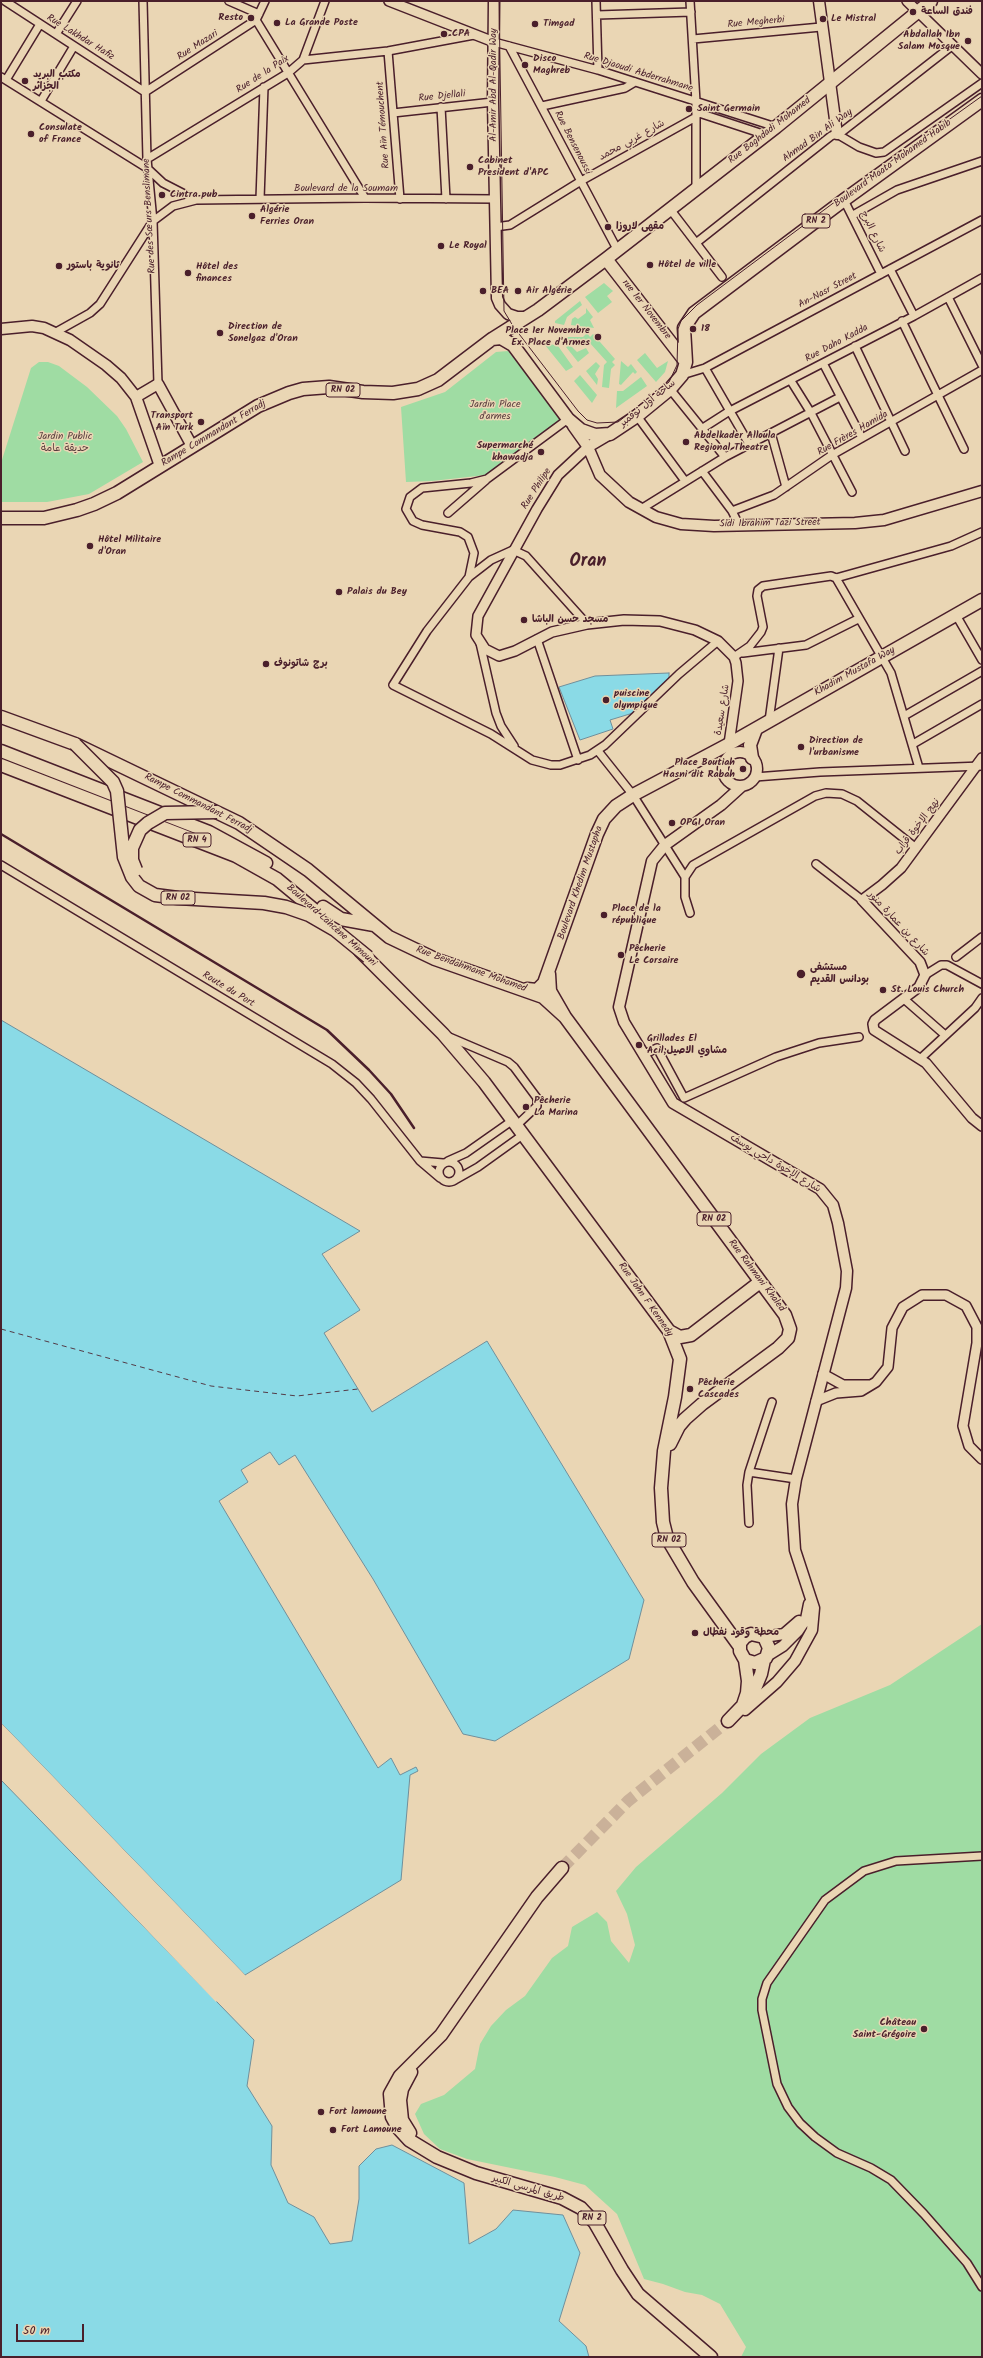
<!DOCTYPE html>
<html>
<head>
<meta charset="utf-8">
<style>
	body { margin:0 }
	#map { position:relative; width:983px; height:2358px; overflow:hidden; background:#ead6b4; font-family:Kalam,sans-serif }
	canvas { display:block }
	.frame { position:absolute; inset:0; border:2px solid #4a1f2b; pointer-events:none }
	.scale { position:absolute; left:16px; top:2324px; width:68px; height:18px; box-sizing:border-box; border:2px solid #4a1f2b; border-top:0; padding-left:5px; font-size:12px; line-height:14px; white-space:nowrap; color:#4a1f2b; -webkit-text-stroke:3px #ead6b4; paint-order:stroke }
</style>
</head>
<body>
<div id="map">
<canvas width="983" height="2358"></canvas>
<div class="frame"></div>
<div class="scale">50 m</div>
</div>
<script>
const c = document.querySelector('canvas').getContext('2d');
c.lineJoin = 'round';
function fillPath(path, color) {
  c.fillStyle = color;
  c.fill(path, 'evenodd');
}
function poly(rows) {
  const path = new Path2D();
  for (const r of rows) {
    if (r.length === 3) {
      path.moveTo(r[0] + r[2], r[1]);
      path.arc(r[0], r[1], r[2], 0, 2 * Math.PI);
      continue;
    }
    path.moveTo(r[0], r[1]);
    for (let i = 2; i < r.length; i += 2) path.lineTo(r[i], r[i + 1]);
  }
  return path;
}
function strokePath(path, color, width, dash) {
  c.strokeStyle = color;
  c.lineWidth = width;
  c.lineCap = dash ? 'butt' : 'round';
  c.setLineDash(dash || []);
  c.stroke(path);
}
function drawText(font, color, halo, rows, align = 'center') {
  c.font = font + ' Kalam,"Playpen Sans Arabic",sans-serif';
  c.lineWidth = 3;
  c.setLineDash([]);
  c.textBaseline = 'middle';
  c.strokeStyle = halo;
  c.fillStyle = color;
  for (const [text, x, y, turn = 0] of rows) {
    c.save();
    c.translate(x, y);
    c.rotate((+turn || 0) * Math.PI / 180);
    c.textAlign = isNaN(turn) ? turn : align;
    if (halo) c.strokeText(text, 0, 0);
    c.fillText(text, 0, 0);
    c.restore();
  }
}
const green = poly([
	[604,283,613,291,607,296,612,302,598,313,585,297],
	[580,301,582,305,567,317,564,325,555,323,555,321],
	[586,308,593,317,590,320,594,328,571,325,572,319,575,317,578,319,586,313],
	[587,333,590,337,593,334,615,359,612,362,615,365,611,369,609,388,602,387,604,365,607,362,589,342,586,344,563,343,563,337,583,337],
	[546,343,558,346,573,367,566,371,545,345],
	[568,346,572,347,577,352,586,348,589,353,578,362,566,347],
	[508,351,563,418,486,475,432,481,406,482,401,407,445,392,496,352],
	[645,353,657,368,668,361,665,372,656,382,637,360],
	[621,361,628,367,631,364,637,372,635,374,633,372,621,385,619,384],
	[39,362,48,362,59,366,87,387,117,416,126,429,143,462,89,494,47,502,1,502,1,463,31,368],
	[596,362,600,366,595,374,598,379,597,385,586,371],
	[580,375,597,395,592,403,574,381],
	[641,377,647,386,616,408,617,391,623,391],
	[982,1624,982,2357,741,2357,746,2347,720,2304,702,2295,685,2292,663,2284,644,2279,617,2214,585,2185,555,2177,467,2159,440,2149,424,2134,415,2114,421,2104,444,2095,475,2069,480,2044,491,2026,506,2010,525,1996,552,1958,568,1946,572,1927,597,1912,607,1922,611,1941,629,1963,635,1945,627,1914,616,1891,636,1867,722,1793,761,1754,810,1718,890,1685]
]);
const water = poly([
	[669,673,669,680,633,713,610,720,613,729,580,740,559,687,595,676,669,673],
	[1,1020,360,1231,322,1254,360,1310,324,1333,372,1412,487,1341,644,1600,629,1659,495,1741,463,1734,373,1579,295,1455,279,1465,270,1452,241,1470,248,1482,219,1501,378,1768,391,1758,400,1775,416,1767,418,1771,410,1775,401,1880,245,1975,1,1723,1,1020],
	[1,1780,254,2040,247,2086,272,2126,271,2165,288,2203,314,2217,330,2244,352,2241,359,2199,359,2166,376,2149,392,2145,464,2183,469,2244,496,2229,513,2210,563,2215,580,2253,559,2321,586,2346,589,2357,1,2357,1,1780]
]);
const pier = poly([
	[1,1723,245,1975,244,1976,1,1726],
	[1,1778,2,1779,218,2000,216,2002]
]);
const ferry = poly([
	[1,1329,211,1386,297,1396,358,1389]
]);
const primaryTunnel = poly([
	[562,1868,628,1801,728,1721]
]);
const minor = poly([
	[5,1,145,92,256,20,265,1],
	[143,1,147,159,153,221,158,384],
	[229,1,259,14],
	[596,1,598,70],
	[690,1,696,102,696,188],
	[597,15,691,12],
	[256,20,365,198],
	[56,34,77,1],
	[693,39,821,27],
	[494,42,598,70,776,127],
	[509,46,617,249],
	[388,51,400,199],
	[303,60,325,1],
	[1,77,147,168,163,183,196,200],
	[6,80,40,24],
	[41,101,74,46],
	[542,106,625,88,635,82],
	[441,107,446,199],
	[696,112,766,135],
	[393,113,493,102],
	[837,134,859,147,876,153,884,152,982,83],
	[147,159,288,73,303,60,388,51,474,35],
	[260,199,264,87],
	[844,200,881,274],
	[670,209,722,277],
	[853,215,897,190,982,161],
	[495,227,510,225,581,181,696,117],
	[696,243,831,136,843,131,953,45],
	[890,269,914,316],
	[948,297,982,365],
	[902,321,964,449],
	[56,332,90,313,100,304,153,221,173,206,196,200,365,198,495,199],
	[855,346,905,451],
	[823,363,862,438],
	[705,368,749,444],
	[682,375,705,368,982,220],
	[791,381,811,413,852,492],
	[670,389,725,457],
	[637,416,685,481],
	[568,419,487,479,471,483,422,488,410,497,406,509,413,521,422,525,460,532,468,537,474,553,469,577,427,631,393,685,491,734,532,760,551,765,560,765,590,755,605,745,679,674,718,641],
	[703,428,728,412,914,316,982,278],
	[771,433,786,487],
	[702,471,732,511,739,525],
	[641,509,725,457,840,397],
	[732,511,774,495,832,455,982,370],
	[448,513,486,480],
	[469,577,491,560,513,550,526,556,587,624],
	[836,578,891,673,919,768],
	[956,615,982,660],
	[537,639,578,760],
	[480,643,496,713,501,726,514,746],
	[743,653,806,645,858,619],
	[734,657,750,646,761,632,763,627,757,596,758,590,763,586,831,576,836,578,951,546,982,532],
	[904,716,982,671],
	[769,721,779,648],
	[913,744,982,704],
	[598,751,633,795,685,877],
	[755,777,820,772,982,766],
	[816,864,862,900],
	[1,865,332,1064,356,1083,371,1099,420,1161],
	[690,913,685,897,685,877,693,865,815,796,826,793,842,794,857,801,916,848],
	[956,957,982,937],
	[925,975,941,965,947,965,982,984],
	[904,999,945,1035],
	[447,1036,508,1062,514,1067,537,1098,537,1106,517,1125],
	[643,1055,657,1048,684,1098,776,1057,819,1043,859,1037],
	[920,1059,975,1008,982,998],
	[448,1161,466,1153,513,1120],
	[449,1172,10],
	[440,1178,420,1161,443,1163],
	[455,1180,478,1167,524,1134],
	[749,1472,796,1479],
	[749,1523,747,1485,749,1472,772,1402],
	[982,1856,896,1861,864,1871,825,1900,767,1983,762,1999,762,2010,777,2084,788,2107,800,2123,815,2137,837,2153,871,2168,891,2180,924,2214,967,2263,982,2287]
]);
const tertiary = poly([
	[389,1,494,42],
	[907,1,982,74],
	[588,447,558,475,537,509,478,616,476,635,485,649,499,656,515,651,552,632,587,624,624,620,660,621,695,630,718,641,734,657,736,663,738,681,729,744],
	[982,758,901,868,882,885,862,900,920,962,925,975,919,987,875,1020,873,1024,874,1030,926,1063,972,1118,982,1126],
	[823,1374,843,1385,869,1385],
	[816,1401,836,1393,861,1391,876,1382,888,1367,892,1328,903,1307,922,1295,946,1295,966,1306,977,1327,977,1343,963,1426,969,1446,982,1459]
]);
const secondary = poly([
	[494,1,493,102,497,298,500,305,508,314,517,317,527,317],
	[819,1,837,134],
	[1,329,32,326,44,328,70,340,106,365,121,378,136,397,160,466],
	[136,397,158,384,192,446],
	[573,426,588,447,600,475,629,502,656,517,681,524,714,526,855,523,884,520,982,491],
	[588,447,610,434],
	[740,769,17],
	[742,786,721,805,665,845,652,861,619,1007,624,1022,673,1103,820,1189,833,1205,838,1223,847,1271,846,1288,796,1479,792,1504,795,1550,814,1608,812,1630,795,1661,777,1682,745,1710],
	[764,1637,784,1634,799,1621],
	[767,1656,783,1646,798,1631,806,1619,809,1604]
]);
const primary = poly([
	[606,259,685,361],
	[492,339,501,338,513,345,568,419,581,430,595,435,610,434,637,416,670,389,682,375,686,362,684,328,694,313,844,200,982,100],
	[1,518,44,518,77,510,94,504,117,493,258,406,289,393,303,389,329,387,363,392,393,393,418,389,438,380,492,339,538,310,606,259,776,127,931,1],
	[1,717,75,744,239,823,308,870,389,937,435,959,543,997,565,1017],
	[1,751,209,832,266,863],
	[752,758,750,745,756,729],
	[1,765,236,856,277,879,335,927],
	[323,907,341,919,374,925],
	[360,951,443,1034,484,1082,669,1331,680,1359,675,1397,664,1451,661,1488,663,1522,667,1538,693,1582,740,1647],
	[549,974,550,991,565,1017,785,1315,790,1329,788,1338,778,1348,702,1404,685,1419,679,1426,670,1444],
	[527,989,537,990,544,983,597,834,604,819,616,806,633,795,729,744,982,600],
	[669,1331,680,1337,691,1335,760,1282],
	[742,1708,747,1693,748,1681,745,1660,740,1651,740,1643,745,1637,751,1634,764,1637,769,1648,766,1658,755,1663,745,1660],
	[728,1721,752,1696,761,1674,764,1660],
	[562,1868,537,1897,441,2035,400,2076,390,2094,392,2117,398,2128,409,2140,437,2157,476,2173,562,2198,581,2208,595,2223,622,2270,638,2294,711,2357],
	[410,2133,402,2120,400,2100,402,2089,411,2072]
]);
const tram = poly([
	[499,1,504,311,513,326,578,411,587,420,597,423,618,422,669,382,677,365,678,329,681,321,697,305,848,192,982,96]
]);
const rail = poly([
	[1,834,327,1030,369,1070,391,1094,414,1128]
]);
const primaryBridge = poly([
	[75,744,113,782,117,791,124,857,132,877,139,886,155,895,178,898,264,903,286,907,309,915,335,930,368,957],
	[136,870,132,860,132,848,140,830,148,823,165,813,217,812]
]);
const markers = [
	[913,12,4,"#4a1f2b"],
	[251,18,4,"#4a1f2b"],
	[823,19,4,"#4a1f2b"],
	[277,23,4,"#4a1f2b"],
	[535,24,4,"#4a1f2b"],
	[444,34,4,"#4a1f2b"],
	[968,41,4,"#4a1f2b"],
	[525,65,4,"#4a1f2b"],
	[25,81,4,"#4a1f2b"],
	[689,109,4,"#4a1f2b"],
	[31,134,4,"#4a1f2b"],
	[470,167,4,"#4a1f2b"],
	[162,195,4,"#4a1f2b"],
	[252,216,4,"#4a1f2b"],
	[608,227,4,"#4a1f2b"],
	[441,246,4,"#4a1f2b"],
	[650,265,4,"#4a1f2b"],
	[59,266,4,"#4a1f2b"],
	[188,273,4,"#4a1f2b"],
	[483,291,4,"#4a1f2b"],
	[518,291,4,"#4a1f2b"],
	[693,329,4,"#4a1f2b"],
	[220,333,4,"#4a1f2b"],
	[598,337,4,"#4a1f2b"],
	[201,422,4,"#4a1f2b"],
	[686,442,4,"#4a1f2b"],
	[541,452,4,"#4a1f2b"],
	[90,546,4,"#4a1f2b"],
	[339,592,4,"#4a1f2b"],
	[524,620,4,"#4a1f2b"],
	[266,664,4,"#4a1f2b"],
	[606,700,4,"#4a1f2b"],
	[801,747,4,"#4a1f2b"],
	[743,769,4,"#4a1f2b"],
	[672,823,4,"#4a1f2b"],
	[604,915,4,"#4a1f2b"],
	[621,955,4,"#4a1f2b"],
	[801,974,5,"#4a1f2b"],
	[883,990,4,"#4a1f2b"],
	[639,1045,4,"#4a1f2b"],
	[526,1107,4,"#4a1f2b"],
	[690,1389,4,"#4a1f2b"],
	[695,1633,4,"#4a1f2b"],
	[924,2029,4,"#4a1f2b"],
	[321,2112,4,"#4a1f2b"],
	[333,2130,4,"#4a1f2b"]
];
const shields = [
	[816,221,28],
	[343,390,34],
	[197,840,28],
	[178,898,34],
	[714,1219,34],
	[669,1540,34],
	[592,2218,28]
];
const shieldNames = [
	["RN 2",816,221],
	["RN 02",343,390],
	["RN 4",197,840],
	["RN 02",178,898],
	["RN 02",714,1219],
	["RN 02",669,1540],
	["RN 2",592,2218]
];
const poiNames = [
	["فندق الساعة",921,12],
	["Resto",243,18,"right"],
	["Le Mistral",831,19],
	["La Grande Poste",285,23],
	["Timgad",543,24],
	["CPA",452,34],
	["Abdallah Ibn",960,35,"right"],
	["Salam Mosque",960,47,"right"],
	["Disco",533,59],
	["Maghreb",533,71],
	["مكتب البريد",33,75],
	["الجزائر",33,87],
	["Saint Germain",697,109],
	["Consulate",39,128],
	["of France",39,140],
	["Cabinet",478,161],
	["President d'APC",478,173],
	["Cintra pub",170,195],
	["Algérie",260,210],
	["Ferries Oran",260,222],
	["مقهى لاروزا",616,227],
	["Le Royal",449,246],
	["Hôtel de ville",658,265],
	["ثانوية باستور",67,266],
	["Hôtel des",196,267],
	["finances",196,279],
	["BEA",491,291],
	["Air Algérie",526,291],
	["Direction de",228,327],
	["Sonelgaz d'Oran",228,339],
	["18",701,329],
	["Place 1er Novembre",590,331,"right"],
	["Ex. Place d'Armes",590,343,"right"],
	["Transport",193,416,"right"],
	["Aïn Turk",193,428,"right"],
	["Abdelkader Alloula",694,436],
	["Regional Theatre",694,448],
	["Supermarché",533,446,"right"],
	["khawadja",533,458,"right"],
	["Hôtel Militaire",98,540],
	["d'Oran",98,552],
	["Palais du Bey",347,592],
	["مسجد حسن الباشا",532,620],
	["برج شاتونوف",274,664],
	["puiscine",614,694],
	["olympique",614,706],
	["Direction de",809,741],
	["l'urbanisme",809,753],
	["Place Boutiah",735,763,"right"],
	["Hasni dit Rabah",735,775,"right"],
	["OPGI Oran",680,823],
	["Place de la",612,909],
	["république",612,921],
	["Pêcherie",629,949],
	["Le Corsaire",629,961],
	["مستشفى",810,968],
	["بودانس القديم",810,980],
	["St. Louis Church",891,990],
	["Grillades El",647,1039],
	["Acil;مشاوي الاصيل",647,1051],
	["Pêcherie",534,1101],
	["La Marina",534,1113],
	["Pêcherie",698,1383],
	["Cascades",698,1395],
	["محطة وقود نفطال",703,1633],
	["Château",916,2023,"right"],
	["Saint-Grégoire",916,2035,"right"],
	["Fort lamoune",329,2112],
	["Fort Lamoune",341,2130]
];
const streetNames = [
	["Rue Megherbi",756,23,-5],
	["Rue Lakhdar Hafiz",80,38,32],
	["Rue Mazari",198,46,-33],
	["Rue Djaoudi Abderrahmane",638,73,17],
	["Rue de la Paix",263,75,-33],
	["Al-Amir Abd Al-Qadir Way",494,85,-90],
	["Rue Djellali",442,97,-6],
	["Rue Aïn Témouchent",384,125,-94],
	["Rue Baghdadi Mohamed",770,131,-38],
	["Ahmad Bin Ali Way",818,136,-36],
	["شارع غربي محمد",632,141,-29],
	["Rue Bensenoussi",572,143,63],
	["Boulevard Maata Mohamed Habib",893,164,-36],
	["Boulevard de la Soumam",346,189],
	["Rue des Sœurs Benslimane",150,216,-93],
	["شارع البرج",872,232,64],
	["An-Nasr Street",828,291,-28],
	["rue 1er Novembre",646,310,52],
	["Rue Daho Kadda",837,344,-28],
	["ساحة أول نوفمبر",648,404,-39],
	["Rampe Commandant Ferradj",214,434,-31],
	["Rue Frères Hamida",853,434,-30],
	["Rue Philipe",537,489,-57],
	["Sidi Ibrahim Tazi Street",770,524,-1],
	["Khadim Mustafa Way",855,672,-29],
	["شارع سعيدة",723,710,-81],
	["Rampe Commandant Ferradj",198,804,27],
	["نهج الإخوة قراب",918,827,-53],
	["Boulevard Khedim Mustapha",581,883,-71],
	["شارع بن عمارة منور",898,924,47],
	["Boulevard Lahcène Mimouni",331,926,42],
	["Rue Bendahmane Mohamed",471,970,20],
	["Route du Port",228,990,31],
	["شارع الإخوة داحي يوسف",775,1164,31],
	["Rue Rahmani Khaled",756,1276,53],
	["Rue John F Kennedy",645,1300,55],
	["طريق المرسى الكبير",528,2189,16]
];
const parkNames = [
	["Jardin Place",495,405],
	["d'armes",495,417],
	["Jardin Public",65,437],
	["حديقة عامة",65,449]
];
const townNames = [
	["Oran",588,563]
];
fillPath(green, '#9fdca3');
fillPath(water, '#8adae6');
strokePath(water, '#708f9b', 1);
fillPath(pier, '#ead6b4');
strokePath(ferry, '#543b47', 1, [5, 4]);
strokePath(primaryTunnel, '#cab199', 12, [12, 6]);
strokePath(minor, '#4a1f2b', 10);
strokePath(tertiary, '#4a1f2b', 12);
strokePath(secondary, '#4a1f2b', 13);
strokePath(primary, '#4a1f2b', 15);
strokePath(minor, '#ead6b4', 7);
strokePath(tertiary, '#ead6b4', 9);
strokePath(secondary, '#ead6b4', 10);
strokePath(primary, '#ead6b4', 12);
strokePath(tram, '#4a1f2b', 1);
strokePath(rail, '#4a1f2b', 2.5);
strokePath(primaryBridge, '#4a1f2b', 15, []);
strokePath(primaryBridge, '#ead6b4', 12);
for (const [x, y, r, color] of markers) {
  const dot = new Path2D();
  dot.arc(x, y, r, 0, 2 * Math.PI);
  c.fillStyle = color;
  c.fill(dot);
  strokePath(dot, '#ead6b4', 1.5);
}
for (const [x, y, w] of shields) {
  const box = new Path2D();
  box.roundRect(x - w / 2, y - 7, w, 14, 3);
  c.fillStyle = '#ead6b4';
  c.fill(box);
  strokePath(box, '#4a1f2b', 1);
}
drawText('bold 9px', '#4a1f2b', null, shieldNames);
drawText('bold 10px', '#4a1f2b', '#ead6b4', poiNames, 'left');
drawText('10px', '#4a1f2b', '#ead6b4', streetNames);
drawText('10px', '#573b3d', '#ead6b4', parkNames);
drawText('bold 18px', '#4a1f2b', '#ead6b4', townNames);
</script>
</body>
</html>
